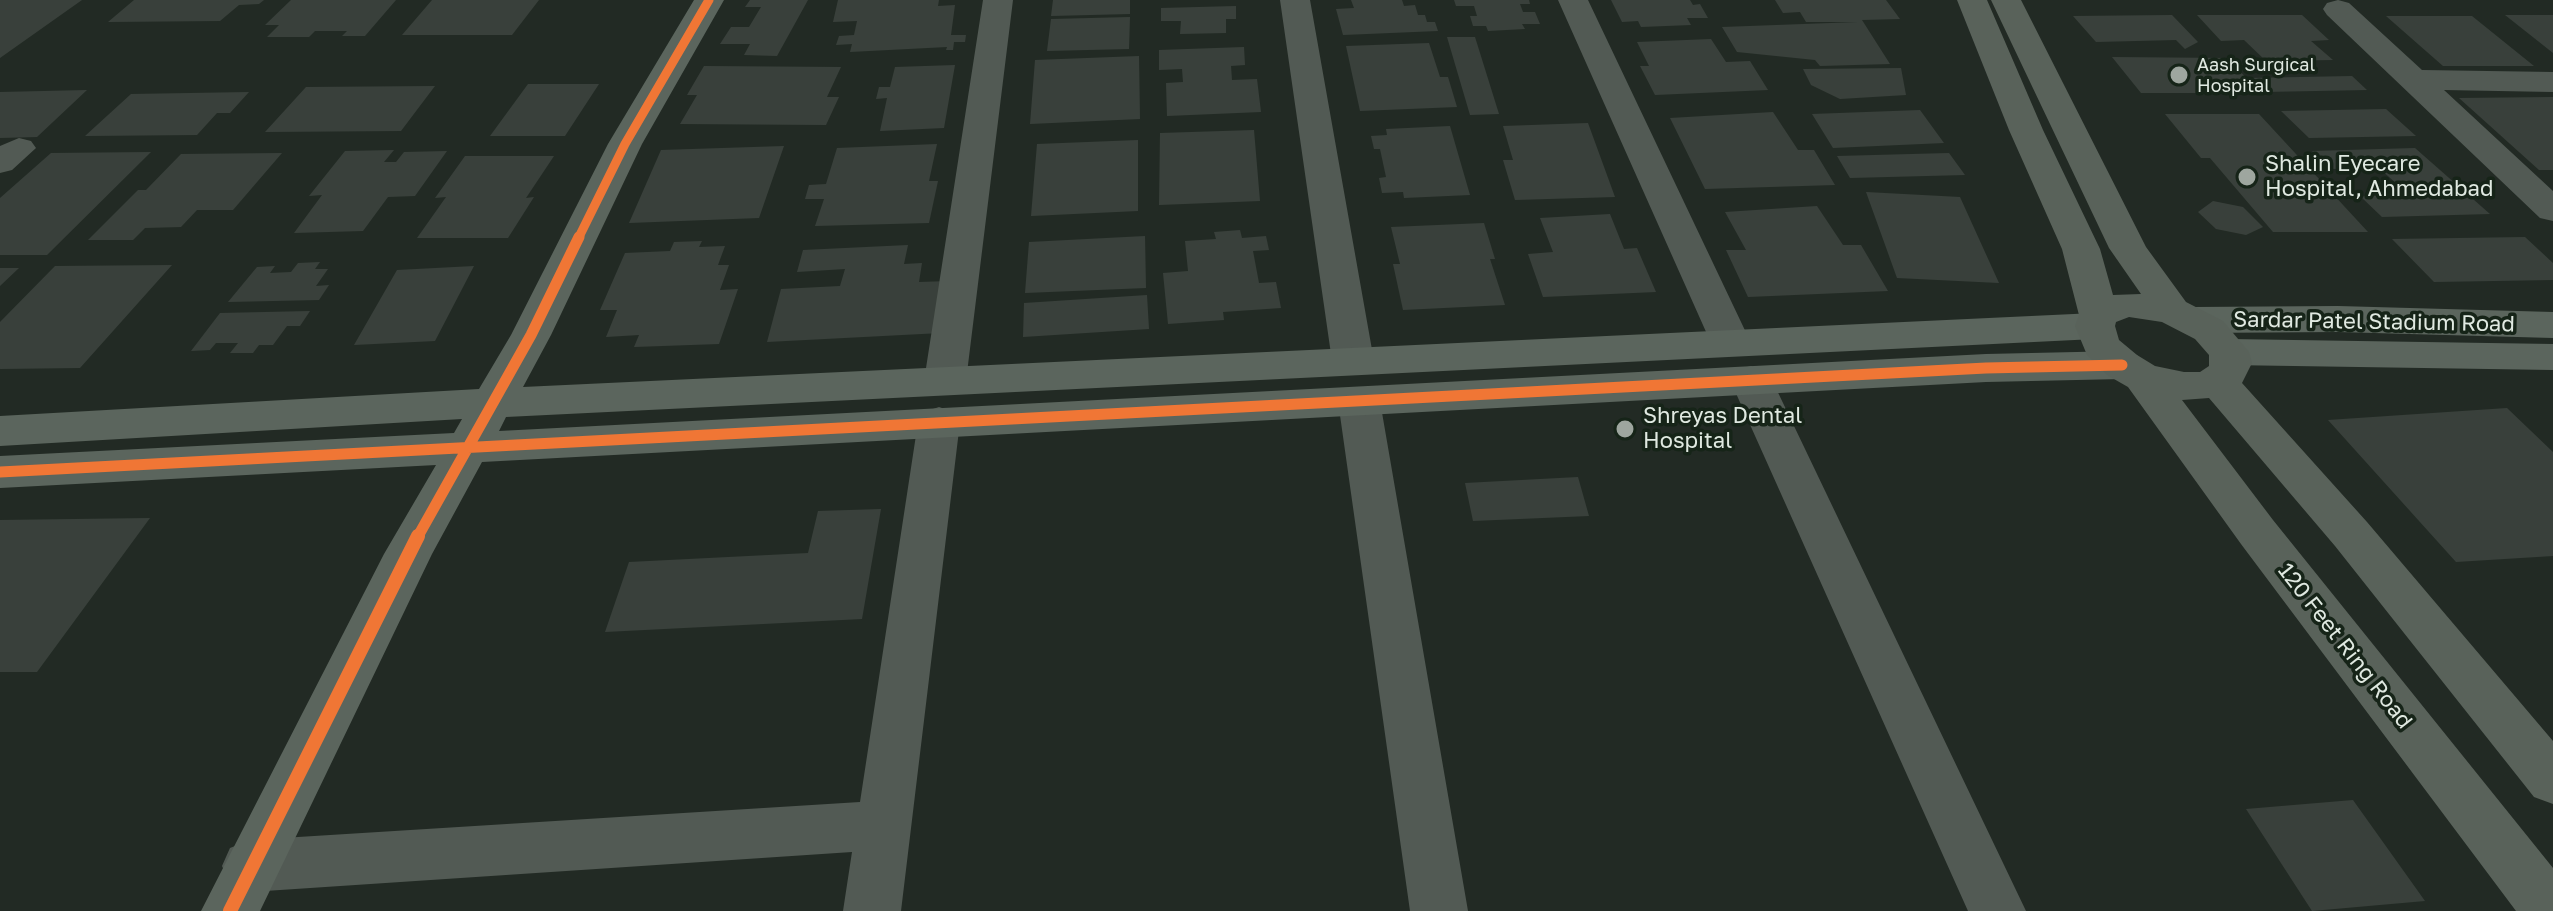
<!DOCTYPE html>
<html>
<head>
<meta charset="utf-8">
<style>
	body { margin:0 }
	canvas { display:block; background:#222a24 }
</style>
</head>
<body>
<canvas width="2553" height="911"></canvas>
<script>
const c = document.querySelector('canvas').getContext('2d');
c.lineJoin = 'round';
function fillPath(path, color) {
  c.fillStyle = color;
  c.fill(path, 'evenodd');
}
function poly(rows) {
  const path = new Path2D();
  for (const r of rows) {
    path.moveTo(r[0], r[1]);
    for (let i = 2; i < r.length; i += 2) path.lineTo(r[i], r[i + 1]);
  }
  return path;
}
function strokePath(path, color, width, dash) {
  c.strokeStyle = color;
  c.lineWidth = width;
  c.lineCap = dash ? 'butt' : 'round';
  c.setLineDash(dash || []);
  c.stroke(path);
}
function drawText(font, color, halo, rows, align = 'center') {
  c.font = font + ' "Golos Text",sans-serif';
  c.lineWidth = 7;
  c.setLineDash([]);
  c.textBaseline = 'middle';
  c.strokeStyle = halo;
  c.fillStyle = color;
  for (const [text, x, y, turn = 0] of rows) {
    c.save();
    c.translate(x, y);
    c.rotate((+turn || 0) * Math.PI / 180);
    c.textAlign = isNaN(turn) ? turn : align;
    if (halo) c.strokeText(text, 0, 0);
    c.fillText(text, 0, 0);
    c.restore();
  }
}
const building = poly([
	[0,0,82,0,0,58],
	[134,0,264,0,259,4,239,5,220,21,108,22],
	[291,0,396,0,365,36,342,36,347,31,315,31,309,37,267,37,279,25,265,25],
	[432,0,539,0,512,35,402,35],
	[750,0,808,0,777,56,744,55,750,44,720,44,731,27,749,27,761,7,745,7],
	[838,0,939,0,938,6,955,5,951,35,966,35,965,42,954,42,953,50,946,50,947,47,850,52,852,44,836,45,839,36,854,35,857,21,833,22],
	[1053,0,1130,0,1130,14,1051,16],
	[1351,0,1402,0,1404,6,1415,5,1418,15,1425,15,1427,22,1435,22,1438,31,1343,35,1336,9,1354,8],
	[1454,0,1529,0,1530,4,1520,4,1523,12,1535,12,1540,24,1522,24,1525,29,1488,31,1486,26,1473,26,1470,16,1477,16,1474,6,1456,6],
	[1611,0,1690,0,1693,5,1700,4,1708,18,1687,18,1691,25,1641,27,1638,21,1622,22],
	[1775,0,1886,0,1900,19,1862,20,1890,64,1820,66,1815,60,1737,52,1722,27,1858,22,1806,22,1800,12,1783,13],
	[1236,6,1236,19,1226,19,1226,33,1180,34,1181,21,1161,21,1161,8],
	[2172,15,2198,42,2185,49,2176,40,2096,42,2073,16],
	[2197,15,2302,15,2329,40,2311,41,2333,60,2266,61,2244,40,2221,41],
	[2505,15,2553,15,2553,53],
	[2386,16,2472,16,2534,66,2443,66],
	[1130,17,1129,49,1047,51,1051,19],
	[1447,37,1475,37,1499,114,1470,115],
	[1711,39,1726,62,1750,61,1768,90,1655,95,1640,66,1649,66,1637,42],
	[1429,43,1440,77,1448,77,1457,107,1360,111,1346,46],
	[1244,47,1245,65,1231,66,1232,80,1257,79,1261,112,1167,116,1166,83,1183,82,1182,69,1159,70,1159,50],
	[1139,56,1140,119,1030,124,1035,60],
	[2112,57,2227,58,2261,93,2141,93],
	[955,65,944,128,880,131,887,98,876,99,879,87,890,87,895,67],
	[704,66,841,67,827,97,839,97,826,125,680,124,697,95,687,95],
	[1901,68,1906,95,1840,99,1811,85,1803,69],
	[2352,76,2367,90,2264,92,2249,78],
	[528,84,599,84,565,136,490,136],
	[435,86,401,131,265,132,306,87],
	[87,90,37,137,0,138,0,92],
	[249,92,230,113,217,113,197,135,85,136,131,94],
	[2553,97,2553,170,2539,170,2459,98],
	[2386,109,2416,136,2309,138,2281,111],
	[1920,110,1944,143,1833,148,1812,114],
	[1773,112,1798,150,1814,150,1835,185,1705,189,1670,118],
	[2165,114,2259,114,2368,232,2273,232,2210,158,2201,158],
	[1588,123,1615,197,1515,200,1503,160,1513,160,1503,126],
	[1450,126,1470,195,1404,198,1403,192,1382,193,1379,178,1386,177,1380,149,1374,149,1371,136,1387,135,1386,129],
	[1254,130,1260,201,1159,205,1160,133],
	[1138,140,1138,211,1031,216,1037,144],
	[937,144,929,181,938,181,929,223,815,226,824,199,805,199,809,185,826,184,837,148],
	[784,146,759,218,629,223,661,150],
	[2415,148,2490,214,2382,217,2360,196,2408,194,2379,168,2331,169,2312,151],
	[394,150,384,162,396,162,404,152,447,151,415,196,388,197,363,231,294,233,322,195,309,196,345,151],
	[151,152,47,255,0,255,0,198,51,153],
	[282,153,233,210,197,210,181,227,145,228,133,240,88,240,138,190,146,190,181,154],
	[1949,153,1965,175,1850,178,1837,156],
	[465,156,554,156,526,198,534,197,508,238,417,238,446,197,435,198],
	[1866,192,1960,197,1999,283,1897,278],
	[2213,201,2243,207,2263,227,2246,235,2216,229,2198,212],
	[1817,206,1843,245,1861,245,1888,291,1748,297,1726,250,1746,250,1725,212],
	[1610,214,1624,249,1637,248,1656,292,1543,297,1528,254,1553,252,1540,218],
	[1484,223,1495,259,1490,259,1505,305,1403,310,1393,264,1400,264,1391,227],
	[1240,230,1242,238,1266,236,1269,250,1253,251,1259,283,1276,282,1281,308,1223,312,1224,320,1168,324,1163,273,1188,271,1185,241,1216,239,1214,232],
	[1145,236,1146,288,1025,293,1029,242],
	[2525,237,2553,263,2553,280,2434,282,2392,239],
	[702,241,699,247,725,246,718,265,729,265,720,290,738,289,719,344,634,347,639,335,606,337,617,310,600,310,625,253,670,251,674,242],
	[908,245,904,264,922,263,919,282,949,281,941,333,767,342,781,289,840,286,845,269,797,272,803,250],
	[320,262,315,269,328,269,316,286,329,285,319,300,228,302,257,267,275,266,270,273,291,272,298,263],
	[172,265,80,368,0,369,0,322,55,266],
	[474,266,435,341,354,345,397,270],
	[0,268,19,268,0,286],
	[1147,295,1149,329,1023,337,1024,303],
	[310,311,300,326,287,326,273,345,259,345,253,353,230,353,238,343,216,343,210,350,191,351,220,313],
	[2507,408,2553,452,2553,556,2456,562,2328,420],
	[1578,477,1589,516,1473,521,1465,483],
	[881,509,862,619,605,632,629,562,808,553,818,511],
	[150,518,37,672,0,672,0,520],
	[2353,800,2425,901,2312,911,2246,809]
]);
const street = poly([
	[983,0,1013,0,966,381,960,391,945,395,930,391,924,381,983,0],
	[1280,0,1310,0,1374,361,1368,371,1353,375,1338,371,1332,361,1280,0],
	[1558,0,1588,0,1751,343,1745,352,1731,356,1717,352,1711,343,1558,0],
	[2338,0,2349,3,2422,70,2553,72,2553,92,2444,90,2553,191,2553,221,2540,218,2327,15,2323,9,2327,3,2338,0],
	[19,138,31,141,36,148,12,170,0,173,0,146,19,138],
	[1751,366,1766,370,1772,380,2026,911,1968,911,1730,380,1736,370,1751,366],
	[1359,387,1374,391,1380,401,1468,911,1410,911,1338,401,1344,391,1359,387],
	[939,407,954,412,960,422,901,911,843,911,852,852,250,892,230,884,222,866,230,848,250,840,860,802,918,422,924,412,939,407]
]);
const secondary = poly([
	[694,0,724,0,642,144,551,335,523,387,2095,313,2109,317,2115,326,2109,335,2095,339,506,417,499,431,1986,354,2122,351,2137,355,2143,365,2137,375,2122,379,1986,382,482,462,432,554,260,911,201,911,384,554,436,465,0,488,0,456,454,433,462,419,0,446,0,416,479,389,511,335,608,144,694,0],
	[2338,306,2553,312,2553,338,2338,332,2194,333,2180,329,2174,320,2180,311,2194,307,2338,306],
	[2229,339,2553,344,2553,370,2229,365,2215,361,2209,352,2215,343,2229,339]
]);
const primary = poly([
	[1957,0,1987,0,2043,130,2100,249,2113,295,2141,294,2109,248,1991,0,2021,0,2146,247,2186,302,2223,321,2249,352,2252,363,2242,383,2367,522,2553,741,2553,804,2534,797,2335,546,2209,398,2182,400,2273,520,2553,868,2553,911,2516,911,2241,544,2128,387,2107,375,2087,355,2075,326,2079,315,2062,249,2009,130,1957,0],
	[2129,317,2162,322,2195,339,2209,355,2209,366,2200,372,2184,372,2155,366,2137,355,2119,340,2115,326,2116,322,2129,317]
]);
const cyclewayFar2 = poly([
	[578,239,625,144,709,0]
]);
const cyclewayFar1 = poly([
	[0,472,1986,368,2122,365],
	[417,538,531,335,579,237]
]);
const cycleway = poly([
	[230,911,418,536]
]);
const markers = [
	[2179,75,10,"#9ea69f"],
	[2247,177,10,"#9ea69f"],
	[1625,429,10,"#9ea69f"]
];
const farPoinames = [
	["Aash Surgical",2197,65],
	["Hospital",2197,86]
];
const poiNames = [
	["Shalin Eyecare",2265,164],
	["Hospital, Ahmedabad",2265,189],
	["Shreyas Dental",1643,416],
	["Hospital",1643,441]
];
const streetNames = [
	["Sardar Patel Stadium Road",2374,322,1],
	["120 Feet Ring Road",2345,646,52]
];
fillPath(building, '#39403b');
fillPath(street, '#525a54');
fillPath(secondary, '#5b655d');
fillPath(primary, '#59625a');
strokePath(cyclewayFar2, '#f07635', 9);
strokePath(cyclewayFar1, '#f07635', 11);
strokePath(cycleway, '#f07635', 14);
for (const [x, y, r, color] of markers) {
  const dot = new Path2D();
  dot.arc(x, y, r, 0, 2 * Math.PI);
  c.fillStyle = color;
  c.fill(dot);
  strokePath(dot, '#162418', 3);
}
drawText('18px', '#e0e9e1', '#162418', farPoinames, 'left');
drawText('22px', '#e0e9e1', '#162418', poiNames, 'left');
drawText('22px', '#e0e9e1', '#162418', streetNames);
</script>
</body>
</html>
